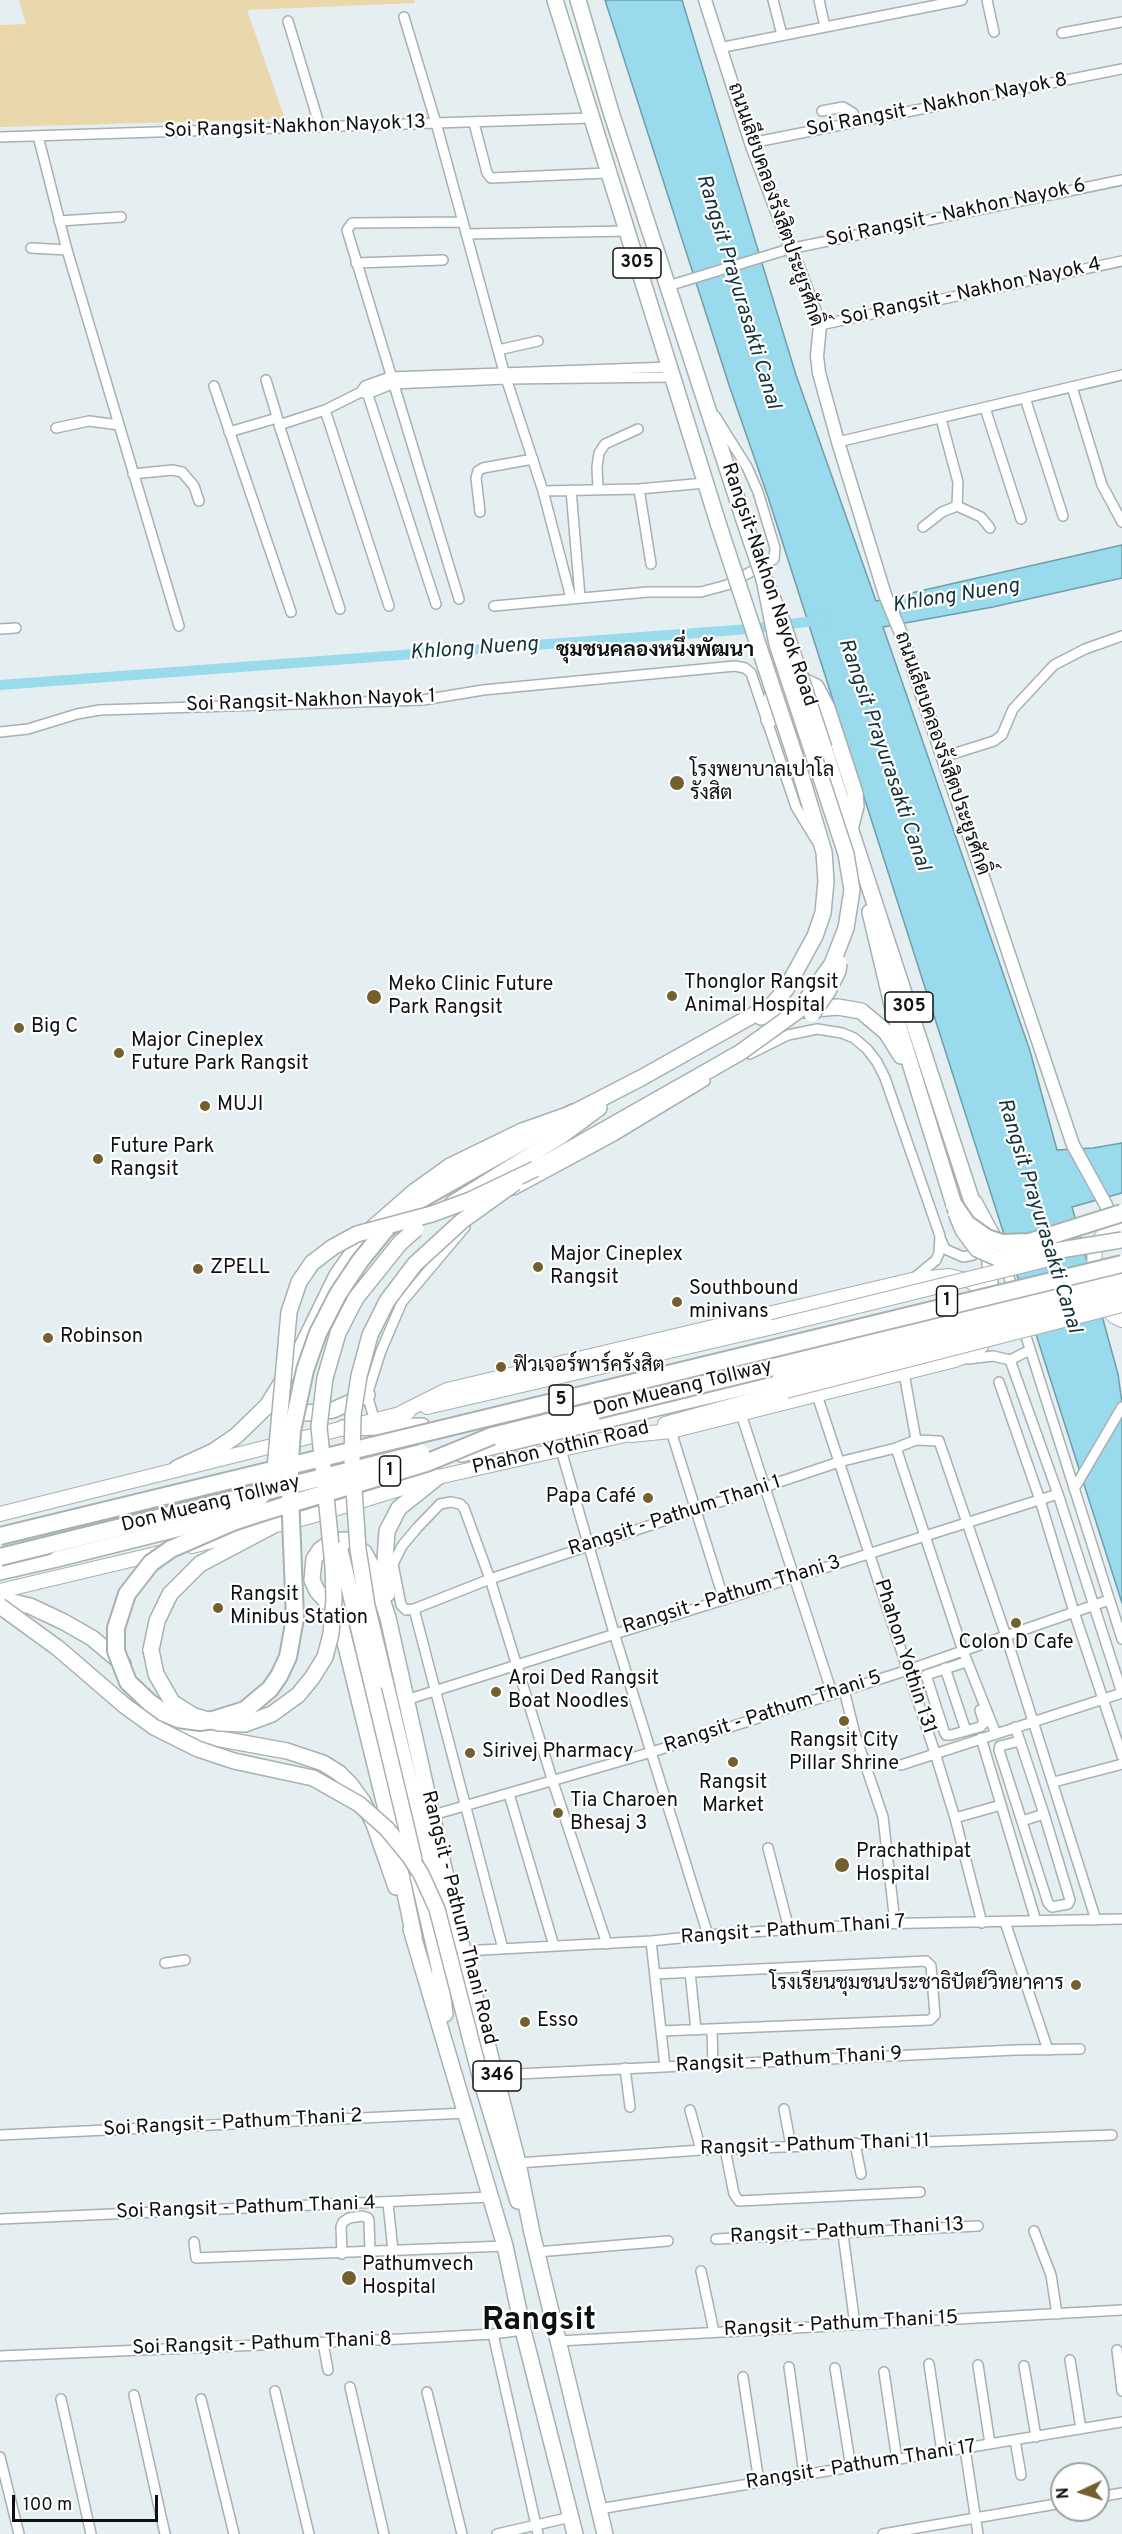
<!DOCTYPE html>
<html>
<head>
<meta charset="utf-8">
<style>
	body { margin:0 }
	#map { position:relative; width:1122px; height:2534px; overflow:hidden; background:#e5eef0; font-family:Overpass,sans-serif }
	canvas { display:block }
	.north { position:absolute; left:1050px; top:2462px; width:60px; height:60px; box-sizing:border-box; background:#fff; border:2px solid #9fa0a0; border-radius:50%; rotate:266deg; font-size:16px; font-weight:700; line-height:24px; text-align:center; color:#0e1112 }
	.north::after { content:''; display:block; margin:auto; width:21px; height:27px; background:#74602f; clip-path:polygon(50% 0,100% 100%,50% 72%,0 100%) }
	.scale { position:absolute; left:12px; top:2495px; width:146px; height:27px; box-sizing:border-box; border:3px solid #0e1112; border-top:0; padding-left:8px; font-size:18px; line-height:21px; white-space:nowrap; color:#0e1112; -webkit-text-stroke:4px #fff; paint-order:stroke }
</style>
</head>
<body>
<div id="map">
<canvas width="1122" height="2534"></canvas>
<div class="north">N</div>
<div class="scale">100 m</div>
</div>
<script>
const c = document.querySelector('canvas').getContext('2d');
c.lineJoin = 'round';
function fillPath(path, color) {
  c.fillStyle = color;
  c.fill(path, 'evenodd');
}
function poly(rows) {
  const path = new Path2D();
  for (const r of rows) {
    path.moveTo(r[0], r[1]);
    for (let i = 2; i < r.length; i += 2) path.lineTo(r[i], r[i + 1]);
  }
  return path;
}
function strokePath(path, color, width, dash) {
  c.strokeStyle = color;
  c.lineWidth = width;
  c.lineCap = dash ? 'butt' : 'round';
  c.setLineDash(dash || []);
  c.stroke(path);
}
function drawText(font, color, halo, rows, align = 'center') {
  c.font = font + ' Overpass,Sarabun,sans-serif';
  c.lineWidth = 4.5;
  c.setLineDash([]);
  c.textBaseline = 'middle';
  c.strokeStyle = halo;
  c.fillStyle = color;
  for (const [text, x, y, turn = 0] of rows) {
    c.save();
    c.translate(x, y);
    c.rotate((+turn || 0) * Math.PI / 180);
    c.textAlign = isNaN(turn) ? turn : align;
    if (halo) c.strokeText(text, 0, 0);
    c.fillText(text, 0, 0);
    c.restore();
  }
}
const green = poly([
	[19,0,414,0,415,3,247,10,285,119,0,127,0,25,26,24]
]);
const water = poly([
	[605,0,682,0,796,375,876,601,1122,545,1122,578,993,607,883,627,1030,1051,1057,1150,1093,1148,1122,1143,1122,1193,1072,1207,1118,1374,1122,1403,1122,1603,768,497,730,388,605,0]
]);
const canal = poly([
	[0,685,749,629,822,620]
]);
const minor = poly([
	[773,0,782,35],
	[819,0,825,27],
	[987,0,994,32],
	[404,17,436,123,504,372,543,491,571,598],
	[288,21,320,127],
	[1062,33,1122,22],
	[719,48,962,0],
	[822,111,843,107,853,113,857,122],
	[474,123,487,173,491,178,608,173],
	[38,136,67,250,179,626],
	[0,137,591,118],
	[751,143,1122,69],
	[59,221,121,217],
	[466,234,627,231],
	[31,248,67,250],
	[356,263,443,260],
	[668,286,789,249,1122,180],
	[820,325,1122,261],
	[498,350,538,341],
	[266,380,279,423],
	[214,386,291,612],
	[1072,387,1102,485,1122,522],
	[366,389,436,604],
	[361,392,367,394,392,384,506,379,673,377],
	[1025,398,1063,516],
	[985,408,1021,519],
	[325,410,389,606],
	[941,419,958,482,957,506],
	[56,428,89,421,119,425],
	[229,432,277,418],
	[838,442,1122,375],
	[133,474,172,470,182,472,194,486,199,501],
	[639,489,651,564],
	[571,490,580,597],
	[598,490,597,467,599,453,605,444,638,429],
	[543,491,639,489,705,483],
	[480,512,476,478,478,471,483,468,533,459],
	[923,527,942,512,957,506,981,517,990,528],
	[459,599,347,230,352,223,463,222],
	[494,606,648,592,701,592,727,585,774,559,775,548,758,492,747,467,715,416],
	[340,609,279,425,325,410,361,392,365,386,390,377,670,367],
	[0,629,16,628],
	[0,732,28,729,77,714,100,710,423,700,483,690,735,666,745,668,751,673,796,807,816,840],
	[943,757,994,741,1002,735,1013,709,1054,665,1085,649,1122,636],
	[750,1054,788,1035,817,1029,842,1033,854,1038,867,1049,877,1062,885,1078,940,1236,939,1253,936,1260,914,1278],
	[514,1190,614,1136,705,1081],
	[977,1201,999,1242],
	[941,1240,945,1249,963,1257,973,1255,980,1246],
	[1006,1267,1019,1311],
	[1023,1327,1122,1639],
	[968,1359,993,1356,1010,1360,1058,1494,1122,1693],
	[1010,1360,1030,1350],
	[904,1373,916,1440],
	[999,1382,1040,1500,1074,1612,1122,1756],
	[817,1395,935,1753,955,1818,982,1923],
	[741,1414,832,1693],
	[375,1421,367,1395,381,1351,402,1302,465,1227],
	[671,1431,724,1600],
	[896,1448,963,1651,996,1734],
	[561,1450,614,1633,708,1935],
	[1074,1489,1122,1407],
	[414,1609,490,1579,839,1462,896,1448,916,1440,939,1441,1006,1636,1096,1920],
	[963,1663,926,1675,944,1731,946,1735,951,1735,980,1727,984,1723,980,1710],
	[945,1668,966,1731],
	[844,1690,855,1734,883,1817,895,1923],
	[406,1700,1058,1494],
	[1015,1727,1020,1741,1044,1814,1070,1900,1068,1904,1052,1907,1048,1903,999,1750,1000,1746,1020,1741],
	[981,1738,1036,1921],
	[901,1765,1122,1693],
	[1054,1782,1122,1764],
	[509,1794,554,1946],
	[433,1815,652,1752,908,1670,1109,1600],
	[955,1818,1001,1805],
	[1022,1821,1044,1814],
	[768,1848,789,1929],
	[1005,1922,1048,2050],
	[651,1941,665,2067],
	[503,1949,414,1609,406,1610,401,1605,393,1564,402,1546,417,1528,440,1504,451,1502,460,1504,464,1508,490,1579,553,1782,607,1944],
	[463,1951,651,1941,708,1935,870,1924,1122,1919],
	[165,1963,185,1960],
	[690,1972,696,2030],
	[655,1974,926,1961,931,1966,935,2015,930,2020,661,2031],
	[712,2029,713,2065],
	[625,2068,630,2107],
	[497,2075,1015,2050,1080,2049],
	[784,2109,791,2146],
	[690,2110,701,2150],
	[0,2135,467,2113],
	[855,2143,861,2174],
	[725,2149,734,2194,739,2201,920,2192],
	[518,2163,701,2150,1112,2135],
	[388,2203,393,2251],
	[0,2219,491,2197],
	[1034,2231,1051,2275,1057,2314],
	[843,2234,855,2325],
	[716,2239,978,2226],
	[194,2242,196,2258,505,2246],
	[537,2252,668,2241],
	[342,2254,341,2227,343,2222,349,2218,362,2216,368,2218,369,2220,370,2252],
	[701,2271,714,2332],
	[493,2334,538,2534],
	[559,2341,1122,2310],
	[323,2343,328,2370],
	[1117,2350,1122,2391],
	[0,2356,402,2339,493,2334,523,2330],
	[1070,2360,1081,2429],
	[929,2364,942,2452],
	[978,2365,990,2444],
	[1024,2366,1036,2437],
	[789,2367,804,2475],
	[835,2368,851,2468],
	[884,2372,897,2460],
	[743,2377,759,2482],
	[350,2387,384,2534],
	[275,2391,309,2534],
	[427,2392,462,2534],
	[134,2395,165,2534],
	[61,2399,91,2534],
	[201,2399,234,2534],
	[1015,2440,1021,2475],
	[965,2449,978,2534],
	[0,2457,19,2534],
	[1098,2497,1122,2493],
	[599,2509,1122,2422],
	[497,2534,571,2517],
	[883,2534,1062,2503]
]);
const tertiary = poly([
	[705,0,751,143,820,325,817,356,819,373,838,442,885,595,902,636,1073,1145,1106,1205,1113,1224]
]);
const secondary = poly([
	[1122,1224,1105,1233,1099,1241,1095,1250,1094,1266,1106,1307,1114,1316,1122,1320],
	[427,1407,773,1327],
	[401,1413,447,1390,912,1280,949,1276,970,1281,983,1290,989,1305],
	[665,1424,786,1391],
	[631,1435,671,1431,955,1360,973,1353,981,1346,988,1335],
	[0,1514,408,1412],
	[192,1546,308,1517,438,1477,638,1432],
	[0,1591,164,1552]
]);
const primary = poly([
	[555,0,719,526],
	[578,0,611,112,743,517],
	[769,720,772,695,785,684,802,680,816,687,827,708,855,793,856,806,851,826],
	[824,748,981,1229,990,1261,990,1306],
	[870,912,892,1005,954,1205],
	[761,1017,779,1012,838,1007,861,1011,886,1032,901,1056],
	[453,1203,561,1136,599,1108],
	[287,1407,307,1413,333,1410,367,1395],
	[177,1468,214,1451,236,1436,267,1406,295,1361,337,1275,368,1232,415,1191,450,1166,522,1131,573,1113,641,1078,773,1004,786,989,815,936,823,913,826,881,824,852,797,762],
	[387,1594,385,1560,387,1531,399,1508,438,1477],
	[0,1599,30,1606,64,1622,92,1638,123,1664],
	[151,1650,157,1621,170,1594,200,1564,272,1526],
	[385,1681,420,1827,443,1895],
	[170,1718,199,1735,287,1751,323,1763,339,1773,350,1784,363,1802,374,1824,396,1887],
	[418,1876,439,1967,445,2014],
	[411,1929,505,2246,523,2330,575,2534],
	[414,1936,395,1846,341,1626,337,1613,317,1591,312,1580,314,1559,320,1550,332,1541,345,1540,364,1552,371,1565,388,1618,458,1931,518,2163,532,2233,605,2534],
	[482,2083,518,2201]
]);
const trunk = poly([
	[535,1169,713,1068],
	[343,1428,422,1426],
	[462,1454,780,1379],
	[249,1504,325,1486],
	[0,1572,57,1559]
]);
const motorway = poly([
	[388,1228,416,1202,573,1113],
	[492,1436,597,1410]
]);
const secondaryBridge = poly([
	[773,1327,1057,1257],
	[786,1391,1122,1305]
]);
const primaryBridge = poly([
	[743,517,764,579,782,621,824,748],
	[719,526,797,762],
	[956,1213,963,1230,977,1249,997,1258,1024,1256,1122,1240],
	[340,1550,414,1859],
	[0,1606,59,1649,124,1705,154,1727,198,1749,234,1761,313,1778,359,1804,387,1829,410,1857,421,1874,437,1909,482,2083],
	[151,1650,156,1674,172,1702,194,1716,219,1723,245,1724,272,1714,298,1695,312,1678,325,1657,331,1634,334,1599,333,1566,319,1427,325,1378,338,1333,356,1298,400,1243,416,1229],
	[385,1681,367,1606,358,1549,352,1460,353,1415,359,1376,370,1335,387,1301,415,1264,462,1221,515,1183]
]);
const trunkBridge = poly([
	[812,1014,828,991,838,971,839,963],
	[713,1068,741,1052,799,1010,832,964,846,928,852,890,846,854,777,644,764,579],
	[780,1379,1122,1292],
	[57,1559,221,1518,260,1498,274,1480,289,1312,299,1282,312,1263,333,1247,357,1234,432,1214,470,1200,535,1169]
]);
const motorwayBridge = poly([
	[954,1205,967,1224,987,1238,1002,1243,1030,1242,1122,1213],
	[385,1230,360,1261,338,1294,318,1333,305,1370,292,1431,290,1462,290,1489,291,1519,295,1618,288,1657,279,1676,270,1689,245,1710,213,1720,200,1722,178,1719,164,1713,149,1702,128,1682,116,1651,116,1628,127,1594,151,1563,171,1549,233,1522,267,1511,303,1500,426,1463,492,1436],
	[597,1410,1122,1282],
	[0,1536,1122,1264],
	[0,1557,421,1453]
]);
const markers = [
	[677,783,8,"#74602f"],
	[672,996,6,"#74602f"],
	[374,997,8,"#74602f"],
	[19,1028,6,"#74602f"],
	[119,1053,6,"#74602f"],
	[205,1106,6,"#74602f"],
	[98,1159,6,"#74602f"],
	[538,1267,6,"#74602f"],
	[198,1269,6,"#74602f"],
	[677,1302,6,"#74602f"],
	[48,1338,6,"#74602f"],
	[501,1367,6,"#74602f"],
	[648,1498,6,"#74602f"],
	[218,1608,6,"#74602f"],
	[1016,1623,6,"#74602f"],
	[496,1692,6,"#74602f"],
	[844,1721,6,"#74602f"],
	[470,1753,6,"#74602f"],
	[733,1762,6,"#74602f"],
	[558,1813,6,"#74602f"],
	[842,1865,8,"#74602f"],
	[1076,1985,6,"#74602f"],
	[525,2022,6,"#74602f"],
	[349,2278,8,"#74602f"]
];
const shields = [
	[637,263,48],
	[909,1007,48],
	[947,1301,21],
	[561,1400,24],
	[390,1471,21],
	[497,2076,48]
];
const shieldNames = [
	["305",637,263],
	["305",909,1007],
	["1",947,1301],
	["5",561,1400],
	["1",390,1471],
	["346",497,2076]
];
const streetNames = [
	["Soi Rangsit - Nakhon Nayok 8",937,106,-11],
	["Soi Rangsit-Nakhon Nayok 13",295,128,-2],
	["ถนนเลียบคลองรังสิตประยูรศักดิ์",774,205,71],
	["Soi Rangsit - Nakhon Nayok 6",956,214,-12],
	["Soi Rangsit - Nakhon Nayok 4",971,293,-12],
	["Rangsit-Nakhon Nayok Road",768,585,71],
	["Soi Rangsit-Nakhon Nayok 1",311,702,-2],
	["ถนนเลียบคลองรังสิตประยูรศักดิ์",941,754,71],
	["Don Mueang Tollway",683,1389,-14],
	["Phahon Yothin Road",561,1449,-13],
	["Don Mueang Tollway",211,1505,-14],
	["Rangsit - Pathum Thani 1",675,1517,-18],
	["Rangsit - Pathum Thani 3",732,1596,-17],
	["Phahon Yothin 131",904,1657,72],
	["Rangsit - Pathum Thani 5",773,1713,-18],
	["Rangsit - Pathum Thani Road",458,1918,76],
	["Rangsit - Pathum Thani 7",793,1931,-4],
	["Rangsit - Pathum Thani 9",789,2061,-3],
	["Soi Rangsit - Pathum Thani 2",233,2124,-3],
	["Rangsit - Pathum Thani 11",815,2146,-2],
	["Soi Rangsit - Pathum Thani 4",246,2209,-2],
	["Rangsit - Pathum Thani 13",847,2232,-3],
	["Rangsit - Pathum Thani 15",841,2325,-3],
	["Soi Rangsit - Pathum Thani 8",262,2345,-2],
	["Rangsit - Pathum Thani 17",861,2466,-9]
];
const poiNames = [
	["โรงพยาบาลเปาโล",690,772],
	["รังสิต",690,795],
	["Thonglor Rangsit",684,984],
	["Animal Hospital",684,1007],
	["Meko Clinic Future",388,986],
	["Park Rangsit",388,1009],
	["Big C",31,1028],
	["Major Cineplex",131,1042],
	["Future Park Rangsit",131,1065],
	["MUJI",217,1106],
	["Future Park",110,1148],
	["Rangsit",110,1171],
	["Major Cineplex",550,1256],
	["Rangsit",550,1279],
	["ZPELL",210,1269],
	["Southbound",689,1290],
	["minivans",689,1313],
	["Robinson",60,1338],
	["ฟิวเจอร์พาร์ครังสิต",513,1367],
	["Papa Café",636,1498,"right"],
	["Rangsit",230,1596],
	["Minibus Station",230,1619],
	["Colon D Cafe",1016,1644,"center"],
	["Aroi Ded Rangsit",508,1680],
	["Boat Noodles",508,1703],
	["Rangsit City",844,1742,"center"],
	["Pillar Shrine",844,1765,"center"],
	["Sirivej Pharmacy",482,1753],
	["Rangsit",733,1784,"center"],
	["Market",733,1807,"center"],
	["Tia Charoen",570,1802],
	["Bhesaj 3",570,1825],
	["Prachathipat",856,1853],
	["Hospital",856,1876],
	["โรงเรียนชุมชนประชาธิปัตย์วิทยาคาร",1064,1985,"right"],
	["Esso",537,2022],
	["Pathumvech",362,2266],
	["Hospital",362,2289]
];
const waterNames = [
	["Rangsit Prayurasakti Canal",737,292,73],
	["Khlong Nueng",956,597,-9],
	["Khlong Nueng",474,650,-4],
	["Rangsit Prayurasakti Canal",883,755,71],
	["Rangsit Prayurasakti Canal",1038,1216,73]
];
const neighbourhoodNames = [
	["ชุมชนคลองหนึ่งพัฒนา",655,652]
];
const townNames = [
	["Rangsit",539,2323]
];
fillPath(green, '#ead8ac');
fillPath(water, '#99daed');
strokePath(water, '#6f9eab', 1.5);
strokePath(canal, '#99daed', 10);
strokePath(minor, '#a7b0b2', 12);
strokePath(tertiary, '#a7b0b2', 15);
strokePath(secondary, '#a7b0b2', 16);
strokePath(primary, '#a7b0b2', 18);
strokePath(trunk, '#a7b0b2', 18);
strokePath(motorway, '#a7b0b2', 20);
strokePath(minor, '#fff', 9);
strokePath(tertiary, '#fff', 12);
strokePath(secondary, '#fff', 14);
strokePath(primary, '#fff', 15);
strokePath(trunk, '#fff', 15);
strokePath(motorway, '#fff', 16);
strokePath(secondaryBridge, '#a7b0b2', 16, []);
strokePath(primaryBridge, '#a7b0b2', 18, []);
strokePath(trunkBridge, '#a7b0b2', 18, []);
strokePath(motorwayBridge, '#a7b0b2', 20, []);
strokePath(secondaryBridge, '#fff', 14);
strokePath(primaryBridge, '#fff', 15);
strokePath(trunkBridge, '#fff', 15);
strokePath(motorwayBridge, '#fff', 16);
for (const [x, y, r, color] of markers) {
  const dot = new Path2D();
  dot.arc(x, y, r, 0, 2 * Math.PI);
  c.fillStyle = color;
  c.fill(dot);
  strokePath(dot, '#fff', 2);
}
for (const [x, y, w] of shields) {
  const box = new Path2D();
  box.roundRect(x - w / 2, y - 15, w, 30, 4.5);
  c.fillStyle = '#fff';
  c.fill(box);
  strokePath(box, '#0e1112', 1.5);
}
drawText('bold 18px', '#0e1112', null, shieldNames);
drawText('20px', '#0e1112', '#fff', streetNames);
drawText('20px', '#0e1112', '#fff', poiNames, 'left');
drawText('italic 21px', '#13333b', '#fff', waterNames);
drawText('bold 21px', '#0e1112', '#fff', neighbourhoodNames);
drawText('bold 32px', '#0e1112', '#fff', townNames);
</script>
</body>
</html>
